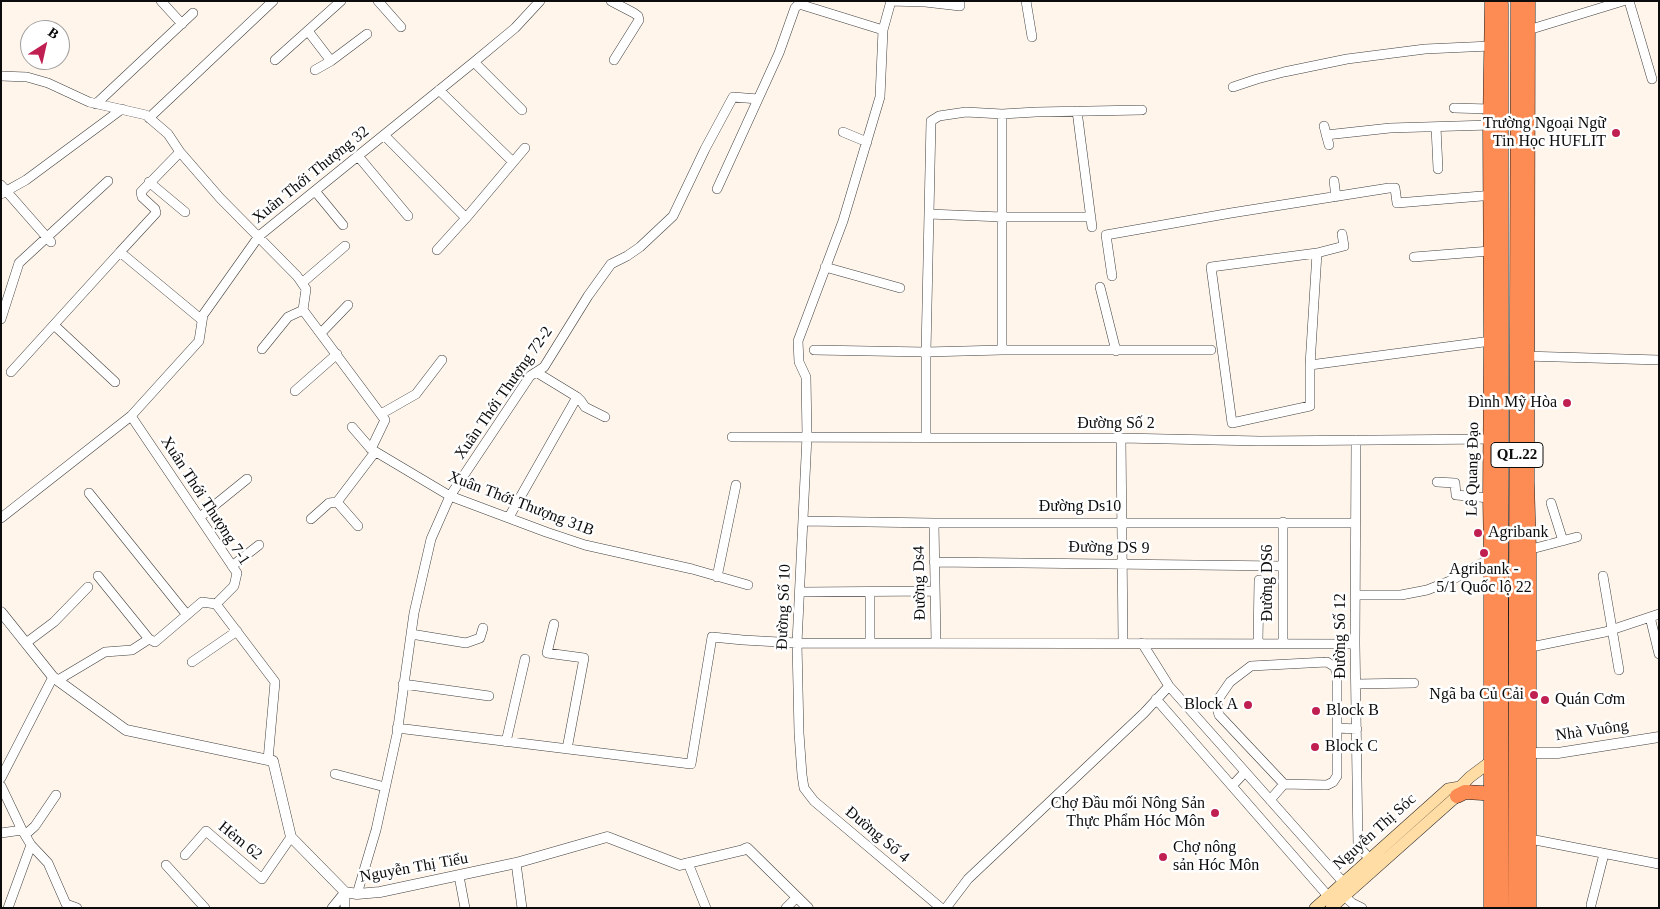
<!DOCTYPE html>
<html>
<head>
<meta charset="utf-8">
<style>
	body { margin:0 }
	#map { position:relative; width:1660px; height:909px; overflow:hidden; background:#fff5ea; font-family:"Times New Roman",serif }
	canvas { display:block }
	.frame { position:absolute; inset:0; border:2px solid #0c0c0c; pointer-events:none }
	.north { position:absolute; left:20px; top:20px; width:50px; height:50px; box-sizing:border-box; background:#fff; border:1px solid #9e9e9e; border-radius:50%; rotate:35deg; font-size:14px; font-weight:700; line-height:20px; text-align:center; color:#0c0c0c }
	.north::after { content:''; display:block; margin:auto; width:18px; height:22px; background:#c01f52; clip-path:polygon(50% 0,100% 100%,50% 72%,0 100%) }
</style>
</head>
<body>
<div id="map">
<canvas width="1660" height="909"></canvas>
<div class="frame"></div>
<div class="north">B</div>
</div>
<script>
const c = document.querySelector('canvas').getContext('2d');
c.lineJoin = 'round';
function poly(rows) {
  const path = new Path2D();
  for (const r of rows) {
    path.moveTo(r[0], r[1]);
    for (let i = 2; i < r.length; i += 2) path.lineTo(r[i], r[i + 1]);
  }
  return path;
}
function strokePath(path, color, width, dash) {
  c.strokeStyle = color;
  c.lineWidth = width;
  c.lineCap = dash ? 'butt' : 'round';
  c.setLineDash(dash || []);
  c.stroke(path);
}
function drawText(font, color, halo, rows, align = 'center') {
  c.font = font + ' "Times New Roman",serif';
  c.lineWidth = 5;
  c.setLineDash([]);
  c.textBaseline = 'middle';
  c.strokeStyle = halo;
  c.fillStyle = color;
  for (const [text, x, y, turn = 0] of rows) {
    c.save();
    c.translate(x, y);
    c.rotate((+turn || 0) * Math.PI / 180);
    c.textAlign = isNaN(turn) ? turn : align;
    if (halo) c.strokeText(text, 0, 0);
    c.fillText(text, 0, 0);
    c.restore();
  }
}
const minor = poly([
	[161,1,182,24],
	[378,1,401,27],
	[611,1,634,13,638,16,639,20,614,60],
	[890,1,925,2,960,6,960,1],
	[891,1,883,30,880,97,843,221,798,341,799,362,806,377,807,436,797,643,799,733,802,775,804,788,814,801,941,908],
	[1026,1,1032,37],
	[1629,1,1652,79],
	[308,31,331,61,367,34],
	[1525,31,1623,1],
	[275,60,341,1],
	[474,62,522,110],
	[315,70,331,61],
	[1,76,27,77,48,83,89,102,146,115,168,134,180,152,220,198,297,276,306,289,303,310,385,420,371,449,450,496,546,532,585,545,692,569,748,585],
	[1233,87,1257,79,1284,72,1347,59,1425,49,1491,46],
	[439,90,513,162],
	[96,104,193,13],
	[1454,108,1490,109],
	[1077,111,1092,227],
	[1002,114,1002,350],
	[149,118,273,1],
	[1324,126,1329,145],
	[1436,127,1438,169],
	[843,132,867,142],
	[384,135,466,218,437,250],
	[1326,135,1390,128,1490,125],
	[358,156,408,216],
	[1334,181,1336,197],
	[149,182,185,212],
	[1,185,51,242],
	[717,189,754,108,779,53,795,8,799,4,883,30],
	[315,191,343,225],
	[1,194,26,180,122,109],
	[929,214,1002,217,1091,217],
	[466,218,525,148],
	[120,252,156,213,155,209,142,197,141,192,180,152],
	[1317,253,1310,365,1310,406,1232,423,1211,267,1317,253,1344,246,1342,234],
	[1414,257,1490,251],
	[825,267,900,288],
	[1112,276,1106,235,1231,213,1389,188,1395,188,1397,203,1494,195],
	[302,283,345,246],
	[1100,287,1116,351],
	[1,319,19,263,108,181],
	[54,325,115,382],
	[321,333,348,305],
	[262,349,288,317,303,310],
	[814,350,926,352,1002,350,1211,350],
	[1524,356,1659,360],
	[1310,365,1491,341],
	[11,372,120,252,202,320],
	[536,372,577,397,581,401,585,407,605,417],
	[295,391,337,354],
	[381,414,416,394,442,360],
	[131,416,237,573,234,586,216,604,275,682,268,760],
	[352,427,371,449],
	[732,437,1121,438,1260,441,1496,439],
	[926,437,926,352,931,121,939,116,966,112,1002,114,1036,112,1142,110],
	[1121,438,1123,643],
	[1356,440,1355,644,1358,846,1369,858],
	[1437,482,1455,483,1456,495,1490,498],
	[89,493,187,615],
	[1551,503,1563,541],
	[200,517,247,479],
	[509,517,577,397],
	[1,518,131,416,199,341,203,315,259,236,474,62,515,28,540,1],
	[311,519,329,503,337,502],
	[803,521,934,523,1356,523],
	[1283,522,1283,643],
	[934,523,936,643],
	[358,526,337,502,375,452],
	[1524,551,1577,537],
	[934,562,1283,566],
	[232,566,259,545],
	[1603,576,1619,670],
	[717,577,736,485],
	[800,592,935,591],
	[1356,595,1401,595,1427,590,1450,581,1491,558],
	[1650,617,1659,654],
	[554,624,547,653,584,658,567,749],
	[411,634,466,643,480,638,483,628],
	[149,639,155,642,202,602,216,604],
	[26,643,54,622,88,587],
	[870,643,870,592],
	[1142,643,1169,686,1343,882],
	[1258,643,1259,580],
	[1526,648,1605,632,1659,614],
	[192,662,237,631],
	[1327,662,1335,667,1337,675,1337,776,1333,782,1327,785,1284,784,1219,715,1217,708,1219,698,1230,682,1251,666,1327,662],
	[58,680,105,652,132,650,149,639,98,576],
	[403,684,489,696],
	[1356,684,1414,683],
	[1156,699,1328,896],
	[397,728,691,764,712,637,743,640,797,643,1355,644],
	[1337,728,1357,729],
	[506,742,525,659],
	[335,774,385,787],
	[1,778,53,677],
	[1,786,22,830,31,845,48,863,66,904,77,908],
	[1232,786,1245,772],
	[1270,800,1284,784],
	[1,833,22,830],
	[25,835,35,826,56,795],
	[1530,839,1659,864],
	[185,855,206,831,262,879,291,837],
	[516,863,522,908],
	[688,863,706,908],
	[166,865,205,908],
	[459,876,465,908],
	[357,894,376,830,397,734,414,613,431,539,450,496,530,376,544,367,588,296,611,264,627,256,640,247,673,216,705,149,733,97,758,99],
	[1344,896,1352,903,1362,908],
	[1591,905,1604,854],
	[8,908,31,845],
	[332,908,345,892],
	[345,908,345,893],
	[786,908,797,897],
	[946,908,968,879,1144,713,1169,686]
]);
const tertiary = poly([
	[1,612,53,677,126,730,273,761,291,837,345,892,357,894,380,892,516,863,607,837,680,865,743,850,747,848,808,908],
	[1529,753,1558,753,1659,737]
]);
const secondary = poly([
	[1315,908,1448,789,1460,787],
	[1331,908,1457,796,1460,787,1470,777,1490,762,1496,760]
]);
const trunk = poly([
	[1528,1,1527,481,1529,549,1529,908],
	[1457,796,1465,792,1482,793,1490,794,1496,798],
	[1491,908,1491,558,1490,498,1491,341,1490,125,1492,1],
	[1501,908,1501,4],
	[1515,908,1518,1]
]);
const markers = [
	[1616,133,5,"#c01f52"],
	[1567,403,5,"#c01f52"],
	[1478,533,5,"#c01f52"],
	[1484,553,5,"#c01f52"],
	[1534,695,5,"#c01f52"],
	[1545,700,5,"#c01f52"],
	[1248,705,5,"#c01f52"],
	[1316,711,5,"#c01f52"],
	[1315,747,5,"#c01f52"],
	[1215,813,5,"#c01f52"],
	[1163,857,5,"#c01f52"]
];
const shields = [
	[1517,455,52]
];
const shieldNames = [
	["QL.22",1517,455]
];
const poiNames = [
	["Trường Ngoại Ngữ",1606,124],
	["Tin Học HUFLIT",1606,142],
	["Đình Mỹ Hòa",1557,403],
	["Agribank",1488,533,"left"],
	["Agribank -",1484,570,"center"],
	["5/1 Quốc lộ 22",1484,588,"center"],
	["Ngã ba Củ Cải",1524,695],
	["Quán Cơm",1555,700,"left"],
	["Block A",1238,705],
	["Block B",1326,711,"left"],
	["Block C",1325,747,"left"],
	["Chợ Đầu mối Nông Sản",1205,804],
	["Thực Phẩm Hóc Môn",1205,822],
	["Chợ nông",1173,848,"left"],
	["sản Hóc Môn",1173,866,"left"]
];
const streetNames = [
	["Xuân Thới Thượng 32",311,175,-39],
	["Xuân Thới Thượng 72-2",504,393,-55],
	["Đường Số 2",1116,424],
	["Lê Quang Đạo",1473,469,-89],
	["Xuân Thới Thượng 7-1",205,501,57],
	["Xuân Thới Thượng 31B",521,504,21],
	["Đường Ds10",1080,507],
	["Đường DS 9",1109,548,1],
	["Đường Ds4",920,583,-91],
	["Đường DS6",1268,583,-90],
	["Đường Số 10",784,607,-88],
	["Đường Số 12",1341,636,-90],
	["Nhà Vuông",1592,731,-8],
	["Nguyễn Thị Sóc",1375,832,-42],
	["Đường Số 4",877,835,40],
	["Hẻm 62",240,841,39],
	["Nguyễn Thị Tiểu",414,868,-10]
];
strokePath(minor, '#3f3f3f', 10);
strokePath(tertiary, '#3f3f3f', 11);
strokePath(secondary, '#2e2e2e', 12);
strokePath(trunk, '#1d1d1d', 15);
strokePath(minor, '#fff', 9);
strokePath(tertiary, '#fff', 10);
strokePath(secondary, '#ffdda5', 11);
strokePath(trunk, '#fc8c54', 14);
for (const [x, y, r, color] of markers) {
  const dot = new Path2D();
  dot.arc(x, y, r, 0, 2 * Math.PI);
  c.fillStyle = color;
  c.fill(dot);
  strokePath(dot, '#fff', 2);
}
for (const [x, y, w] of shields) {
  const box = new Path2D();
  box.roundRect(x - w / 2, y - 12.5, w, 25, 4);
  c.fillStyle = '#fff';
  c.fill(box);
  strokePath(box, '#0c0c0c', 1);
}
drawText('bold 15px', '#0c0c0c', null, shieldNames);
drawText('16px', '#0c0c0c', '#fff', poiNames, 'right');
drawText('16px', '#0c0c0c', '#fff', streetNames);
</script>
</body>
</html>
